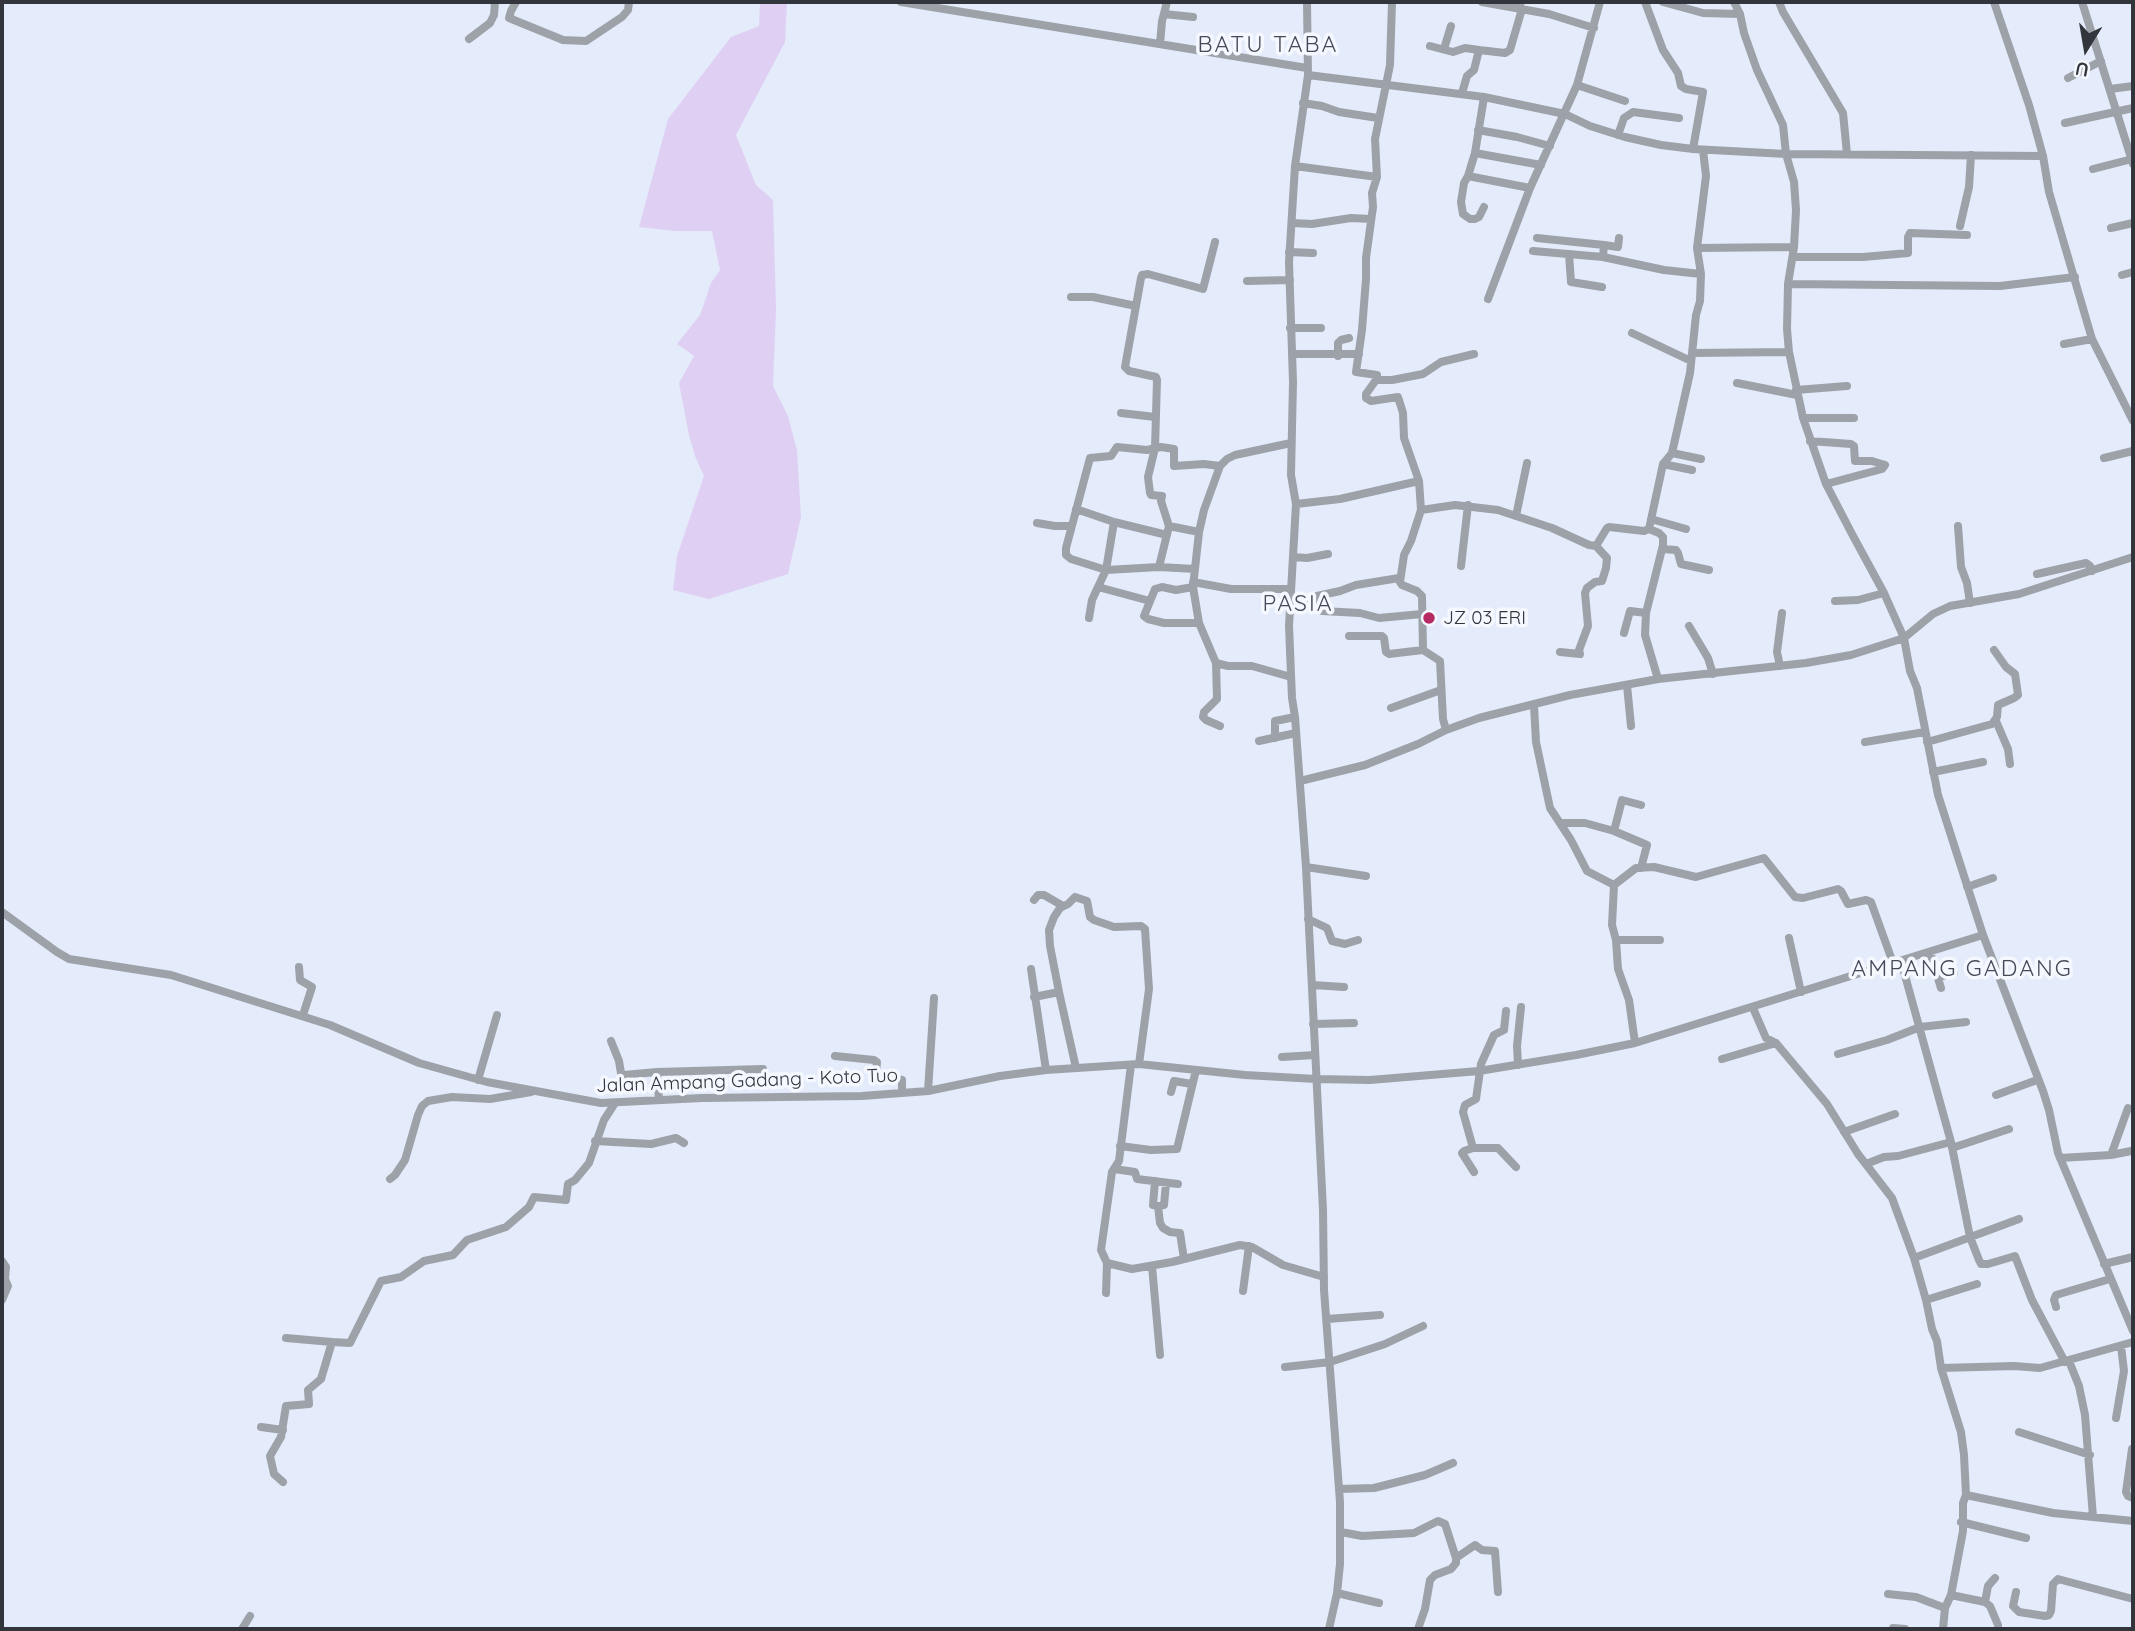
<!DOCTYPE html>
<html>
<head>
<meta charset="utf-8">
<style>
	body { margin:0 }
	#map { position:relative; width:2135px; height:1631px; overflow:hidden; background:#e4ebfb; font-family:Quicksand,sans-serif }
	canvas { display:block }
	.frame { position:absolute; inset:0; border:4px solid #32353b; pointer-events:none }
	.north { position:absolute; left:2051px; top:14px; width:70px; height:70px; -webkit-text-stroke:5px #f6f8ff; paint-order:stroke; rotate:191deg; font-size:19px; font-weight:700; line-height:28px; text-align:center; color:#32353b }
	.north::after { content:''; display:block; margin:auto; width:24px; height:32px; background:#32353b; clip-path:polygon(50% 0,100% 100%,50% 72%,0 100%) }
</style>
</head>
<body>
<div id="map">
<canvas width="2135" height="1631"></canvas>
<div class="frame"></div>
<div class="north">U</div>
</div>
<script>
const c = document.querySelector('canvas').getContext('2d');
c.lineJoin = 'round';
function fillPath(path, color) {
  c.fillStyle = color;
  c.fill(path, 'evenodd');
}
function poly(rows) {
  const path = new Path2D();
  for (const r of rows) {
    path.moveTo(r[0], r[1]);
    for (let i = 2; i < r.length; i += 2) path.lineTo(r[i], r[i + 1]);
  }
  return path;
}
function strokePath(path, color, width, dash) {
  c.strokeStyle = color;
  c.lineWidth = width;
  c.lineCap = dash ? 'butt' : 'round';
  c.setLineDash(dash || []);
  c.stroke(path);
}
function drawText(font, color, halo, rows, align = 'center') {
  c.font = font + ' Quicksand,sans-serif';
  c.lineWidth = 7;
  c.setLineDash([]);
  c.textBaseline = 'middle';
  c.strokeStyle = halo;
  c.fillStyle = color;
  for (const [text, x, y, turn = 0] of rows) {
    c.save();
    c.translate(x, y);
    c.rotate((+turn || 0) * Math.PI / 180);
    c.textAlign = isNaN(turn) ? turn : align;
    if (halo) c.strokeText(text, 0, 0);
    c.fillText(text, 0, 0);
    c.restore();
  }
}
const green = poly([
	[760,2,787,2,785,42,736,135,756,185,773,200,776,309,773,386,788,416,797,450,801,517,788,574,709,599,673,590,677,556,704,476,695,456,689,435,679,383,694,356,677,344,700,315,711,283,720,270,712,231,675,231,639,227,668,119,731,37,759,26]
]);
const minor = poly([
	[516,2,511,11,509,18,563,40,586,41,622,17,628,10,629,2],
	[901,2,1307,68],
	[1307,2,1308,75,1295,166,1289,262,1293,382,1291,475,1296,504,1289,626,1292,698,1295,717,1306,867,1323,1210,1324,1290,1340,1502,1340,1564,1337,1593,1329,1629],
	[1392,2,1390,65,1375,139,1377,177,1372,193,1373,207,1366,258,1366,279,1362,330,1356,372,1377,375,1376,380,1366,394,1366,398,1371,401,1398,397,1403,413,1404,438,1419,481,1421,510,1411,541,1404,555,1400,582,1402,585,1417,591,1422,596,1423,650,1440,661,1443,719,1446,730],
	[1482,2,1549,14,1594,28],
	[1645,2,1663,50,1678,73,1681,86,1686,89,1703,92,1693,149],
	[1663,2,1703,13,1740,14],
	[1734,2,1740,14,1744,33,1757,70,1783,125,1786,154,1794,182,1796,210,1794,247,1788,284,1787,329,1789,352,1803,418,1826,484,1852,534,1884,593,1904,638,1910,671,1917,688,1938,795,1983,935,2043,1091,2049,1110,2058,1153,2133,1331],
	[1779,2,1783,12,1843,113,1847,154],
	[1994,2,2029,105,2043,156,2049,192,2092,339,2133,421],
	[2082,2,2133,164],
	[1164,14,1193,17],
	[469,39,490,23,494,15,495,2],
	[1160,44,1162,21,1167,2],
	[1430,46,1453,52,1465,48,1479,50],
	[1444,49,1451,26],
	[1308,75,1484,97,1565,114,1590,126,1625,137,1661,145,1693,149,1786,154,2043,156],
	[2068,78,2101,61],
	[1577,85,1625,101],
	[2110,89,2133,86],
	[1462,93,1467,76,1474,70,1479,50,1505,53,1510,50,1522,9,1518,2],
	[1484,97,1475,153,1468,176,1530,188],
	[1303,103,1322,106,1339,112,1378,118],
	[2065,123,2133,108],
	[1478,130,1517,137,1550,146],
	[1618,135,1624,118,1633,112,1679,118],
	[1475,153,1541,165],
	[1295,166,1377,177],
	[2093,169,2132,159],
	[1468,176,1464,183,1461,202,1463,214,1470,219,1475,219,1479,217,1484,207],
	[1292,223,1312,224,1351,218,1371,219],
	[1960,226,1969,187,1971,155],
	[2111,228,2133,223],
	[1537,238,1604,245,1603,257],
	[1604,245,1618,247,1619,238],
	[1697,248,1794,247],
	[1533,251,1603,257,1664,270,1701,274],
	[1289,252,1313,253],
	[1569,254,1571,282,1602,287],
	[1793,257,1863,257,1897,254,1908,253,1908,237,1910,233,1967,235],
	[2122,275,2133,272],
	[1247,281,1290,280],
	[1788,284,2000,286,2075,277],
	[1071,297,1093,297,1136,306],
	[1488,299,1530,188,1577,85,1600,2],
	[1290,328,1321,328],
	[1632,333,1691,361],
	[2064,344,2092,339],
	[1693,353,1789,352],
	[1292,354,1359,354],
	[1338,356,1338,343,1341,340,1349,338],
	[1376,380,1392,380,1423,374,1441,362,1474,354],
	[1737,383,1797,395],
	[1796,390,1847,386],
	[1121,413,1155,417],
	[1803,418,1854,418],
	[1810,441,1851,444,1854,446,1855,461,1872,461,1885,465],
	[1672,453,1701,459],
	[2104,458,2133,451],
	[1663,464,1692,470],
	[1826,484,1882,469,1885,465],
	[1296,504,1340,499,1419,481],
	[1076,509,1114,522,1167,535],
	[1421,510,1455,505,1498,510,1552,528,1589,545,1596,546,1607,528,1609,527,1644,531,1649,529,1659,533,1663,537,1663,545,1646,613,1645,635,1658,679],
	[1516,516,1527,463],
	[1651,519,1686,529],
	[1114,522,1106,570,1098,587,1150,601],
	[1037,523,1055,526,1071,526],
	[1169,526,1199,532],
	[1958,526,1961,567,1967,583,1970,603],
	[1649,529,1663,464,1672,453,1690,373,1696,315,1700,301,1701,274,1697,248,1706,176,1703,150],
	[1662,549,1676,550,1678,553,1681,564,1709,570],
	[1293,557,1307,558,1328,554],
	[1461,566,1468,505],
	[1159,567,1169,526,1161,501,1162,496,1151,495,1150,493,1148,477,1155,448,1157,380,1156,377,1129,371,1125,367,1141,278,1142,275,1148,274,1203,289,1215,242],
	[1195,569,1159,567,1106,570,1071,559,1066,555,1066,548,1090,458,1111,456,1117,447,1147,450,1161,447,1174,449,1174,466,1204,464,1220,466],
	[2037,574,2086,563,2090,566,2092,571],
	[1193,582,1231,589,1291,589],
	[1193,587,1176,590,1162,587,1155,589,1144,616,1148,619,1164,623,1199,623],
	[1317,596,1318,608,1322,611,1360,613,1379,618,1422,614],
	[1835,601,1858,600,1884,593],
	[1291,604,1317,596,1340,591,1356,585,1399,578],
	[1089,618,1092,600,1098,587],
	[1689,626,1708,658,1713,674],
	[1624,633,1630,611,1646,613],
	[1349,636,1382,636,1384,638,1386,652,1389,654,1423,650],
	[1560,652,1580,654,1579,650,1588,626,1585,593,1587,588,1595,582,1602,581,1606,568,1607,558,1596,546],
	[1216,663,1217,699,1204,712,1203,717,1206,720,1220,726],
	[1780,666,1777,652,1782,613],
	[1291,677,1252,666,1228,666,1216,663,1199,623,1193,587,1199,532,1204,510,1220,466,1227,459,1235,455,1291,443],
	[1627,685,1631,726],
	[1534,705,1536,742,1550,808,1571,840,1587,871,1614,885,1612,925,1616,940,1618,969,1629,1000,1635,1043],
	[1391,708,1441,690],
	[1996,721,2008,749,2010,764],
	[1275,738,1275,721,1295,717],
	[1259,741,1296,733],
	[1865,742,1925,732],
	[1927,742,1992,724,1997,717,1998,705,2014,698,2018,695,2015,674,2006,667,1994,650],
	[1933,772,1983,762],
	[1300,781,1365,765,1418,744,1446,730,1479,718,1570,695,1658,679,1806,663,1851,655,1904,638,1933,614,1950,606,2019,594,2133,557],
	[1560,823,1585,823,1614,831,1622,800,1641,805],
	[1614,831,1647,845,1641,868],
	[1306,867,1366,876],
	[1614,885,1636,868,1654,867,1696,877,1764,858,1795,897,1803,898,1838,889,1841,891,1848,904,1866,900,1871,902,1893,963],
	[1967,887,1993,878],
	[1034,900,1038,895,1044,895,1063,906],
	[2,912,57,952,69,959,171,975,330,1025,419,1063,487,1082,601,1103,702,1098,862,1096,928,1091,1000,1076,1046,1070,1139,1064,1245,1075,1316,1079,1370,1080,1479,1071,1576,1055,1635,1043,1983,935],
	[1308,919,1327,928,1332,941,1345,944,1358,940],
	[1789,938,1801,992],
	[1616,940,1660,940],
	[1930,952,1941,988],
	[1901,961,1951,1142,1970,1237,1979,1260,1981,1264,1988,1264,2015,1256,2032,1300,2065,1362],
	[299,967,300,980,312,987,303,1015],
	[1031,969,1046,1070],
	[1938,977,1954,973],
	[1312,985,1344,987],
	[1034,997,1059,992],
	[1753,1008,1766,1038,1776,1043,1827,1104,1858,1154,1892,1198,1914,1258,1926,1300,1932,1329,1937,1341,1941,1368,1961,1432,1964,1455,1966,1495,1963,1503,1963,1531,1951,1595,1945,1608,1943,1629],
	[1506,1011,1504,1030,1494,1035,1481,1064,1476,1099,1465,1105,1463,1112,1473,1148,1498,1148,1516,1167],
	[1313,1024,1354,1023],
	[611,1041,619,1061,621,1073,624,1075,657,1072,763,1069],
	[1838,1054,1887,1040,1920,1027,1966,1022],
	[835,1056,874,1060,877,1062,876,1072,878,1075,902,1080,902,1093],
	[1282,1057,1315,1055],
	[1722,1059,1776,1043],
	[1131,1065,1119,1161,1112,1172,1101,1250,1107,1263,1132,1269,1172,1262,1240,1245,1252,1247,1283,1265,1324,1277],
	[1518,1065,1517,1046,1521,1007],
	[1076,1068,1059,992,1050,946,1049,930,1054,917,1060,908,1068,904,1075,897,1087,901,1090,917,1094,920,1114,927,1141,926,1145,929,1149,989,1139,1064],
	[657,1072,659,1100],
	[478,1080,497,1015],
	[928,1091,934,998],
	[1171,1092,1174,1081,1192,1084],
	[1996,1095,2037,1080],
	[1844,1132,1895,1114],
	[595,1141,651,1144,676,1138,684,1143],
	[1120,1146,1151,1150,1177,1149,1196,1070],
	[1473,1148,1464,1151,1462,1153,1474,1172],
	[1952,1148,2009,1129],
	[2111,1155,2128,1108],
	[2060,1158,2111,1155,2131,1151],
	[1866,1164,1884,1157,1898,1156,1951,1142],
	[1114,1169,1135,1172,1137,1179,1178,1184],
	[390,1179,395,1175,405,1160,418,1115,422,1106,428,1101,452,1097,490,1099,531,1092],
	[1155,1181,1153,1205,1158,1206,1160,1223,1163,1228,1170,1232,1180,1233,1184,1259],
	[1158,1206,1164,1205,1166,1183],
	[1914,1258,2019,1219],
	[2,1261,6,1267,5,1279,8,1286,2,1300],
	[2104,1264,2133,1257],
	[1152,1266,1160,1355],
	[1243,1291,1249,1246],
	[1106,1293,1107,1263],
	[1926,1300,1977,1284],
	[2056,1307,2054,1300,2056,1295,2110,1279],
	[1327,1319,1380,1315],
	[286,1338,332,1342],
	[2069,1361,2079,1386,2085,1415,2093,1517],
	[1285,1367,1330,1362,1385,1344,1423,1326],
	[1941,1368,2014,1366,2040,1368,2133,1342],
	[2116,1418,2124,1371,2121,1346],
	[261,1427,283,1430],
	[2019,1432,2090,1455],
	[2132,1449,2126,1492,2128,1496,2133,1498],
	[283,1482,274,1474,270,1456,281,1437,286,1406,309,1404,308,1390,321,1379,332,1342,350,1343,381,1281,401,1277,424,1261,453,1255,467,1240,506,1227,529,1207,534,1197,566,1200,568,1184,575,1180,589,1163,604,1120,615,1103],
	[1339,1489,1374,1488,1425,1475,1453,1463],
	[1966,1495,2053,1513,2133,1521],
	[1961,1522,2026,1538],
	[1341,1532,1362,1536,1398,1534,1414,1533,1438,1521,1445,1524,1456,1558,1456,1563,1451,1569,1435,1575,1430,1580,1425,1609,1418,1629],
	[1456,1558,1475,1545,1482,1550,1495,1551,1498,1592],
	[2016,1592,2013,1606,2019,1612,2045,1616,2049,1615,2051,1611,2053,1584,2058,1579,2133,1599],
	[1337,1593,1379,1603],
	[1888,1594,1916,1597,1945,1608],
	[1951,1595,1985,1602,1990,1606,1998,1625],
	[1985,1602,1988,1586,1995,1578],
	[1893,1628,1905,1629],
	[242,1629,250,1616]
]);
const markers = [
	[1429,618,7,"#b62961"]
];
const poiNames = [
	["JZ 03 ERI",1443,618]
];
const streetNames = [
	["Jalan Ampang Gadang - Koto Tuo",747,1081,-2]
];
const quarterNames = [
	["BATU TABA",1268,45],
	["PASIA",1298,604],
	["AMPANG GADANG",1962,969]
];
fillPath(green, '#dfd0f3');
strokePath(minor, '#9ca2a7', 8);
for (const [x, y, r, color] of markers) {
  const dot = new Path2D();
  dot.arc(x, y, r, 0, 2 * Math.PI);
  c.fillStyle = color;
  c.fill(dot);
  strokePath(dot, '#f6f8ff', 2.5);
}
drawText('19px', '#32353b', '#f6f8ff', poiNames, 'left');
drawText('19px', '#32353b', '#f6f8ff', streetNames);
c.letterSpacing = '2px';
drawText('23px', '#454b58', '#f6f8ff', quarterNames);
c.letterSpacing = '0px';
</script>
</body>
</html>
